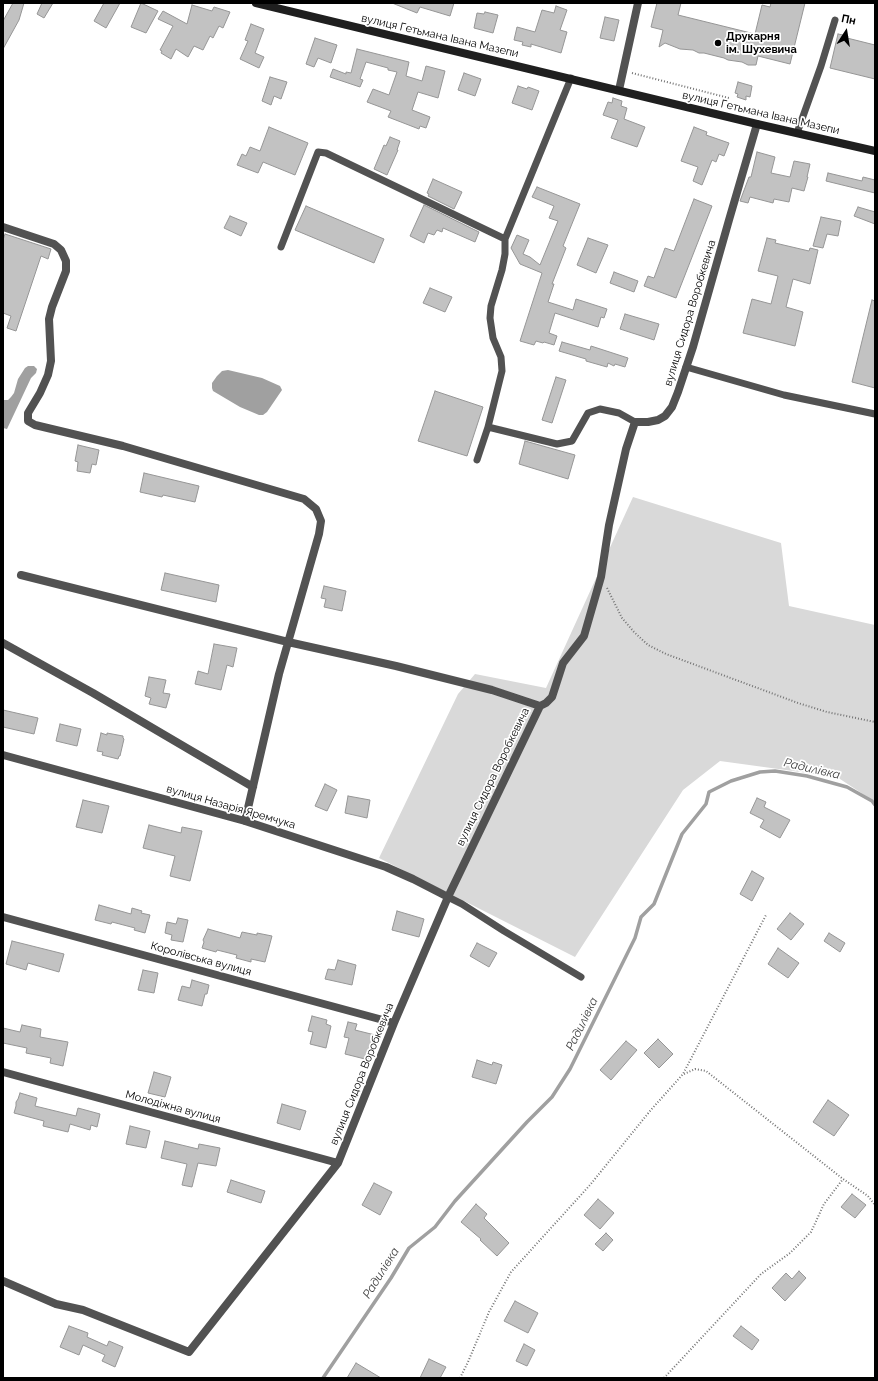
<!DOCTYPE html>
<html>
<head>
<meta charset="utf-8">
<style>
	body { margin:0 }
	#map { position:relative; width:878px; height:1381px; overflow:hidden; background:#fff; font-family:Raleway,sans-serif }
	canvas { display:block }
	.frame { position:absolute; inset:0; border:4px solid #000; pointer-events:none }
	.north { position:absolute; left:826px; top:12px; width:40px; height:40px; -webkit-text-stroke:3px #fff; paint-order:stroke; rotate:12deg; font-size:11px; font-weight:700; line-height:16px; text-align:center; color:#000 }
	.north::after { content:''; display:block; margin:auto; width:14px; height:18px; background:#000; clip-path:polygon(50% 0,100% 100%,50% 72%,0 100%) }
</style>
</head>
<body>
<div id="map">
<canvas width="878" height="1381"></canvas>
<div class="frame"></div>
<div class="north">Пн</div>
</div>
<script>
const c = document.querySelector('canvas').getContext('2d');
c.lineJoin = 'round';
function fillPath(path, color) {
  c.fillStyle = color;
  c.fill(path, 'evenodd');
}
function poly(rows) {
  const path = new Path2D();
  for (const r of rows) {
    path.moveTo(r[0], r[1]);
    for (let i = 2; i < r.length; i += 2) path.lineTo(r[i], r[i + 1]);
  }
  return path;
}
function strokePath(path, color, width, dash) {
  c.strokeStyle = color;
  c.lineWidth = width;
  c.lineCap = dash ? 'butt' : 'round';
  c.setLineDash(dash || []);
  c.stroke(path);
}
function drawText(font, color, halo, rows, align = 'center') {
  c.font = font + ' Raleway,sans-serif';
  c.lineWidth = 3.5;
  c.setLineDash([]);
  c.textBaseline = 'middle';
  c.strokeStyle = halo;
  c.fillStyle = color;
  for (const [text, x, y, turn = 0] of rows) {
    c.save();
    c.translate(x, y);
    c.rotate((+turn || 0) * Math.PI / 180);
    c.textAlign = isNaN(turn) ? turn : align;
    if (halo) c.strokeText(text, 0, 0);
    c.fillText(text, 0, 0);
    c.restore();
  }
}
const green = poly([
	[633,497,781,543,789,606,875,625,875,802,837,777,720,761,683,790,575,957,379,858,458,694,475,674,546,688]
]);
const water = poly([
	[28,366,34,366,37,369,36,373,31,378,7,429,3,428,3,400,8,400,11,397,14,393,18,379,25,368],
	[228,370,262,378,280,386,282,390,267,412,263,415,259,415,240,407,213,391,212,388,212,383,217,376,222,371]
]);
const stream = poly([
	[323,1378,391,1278,409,1248,435,1227,455,1201,527,1122,552,1097,570,1069,635,938,641,917,654,904,682,834,706,804,709,792,731,781,760,772,775,771,807,776,847,787,872,801,875,805]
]);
const building = poly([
	[13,3,24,3,19,20,3,49,3,21,13,3],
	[42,3,53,3,44,18,37,14,42,3],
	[104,3,120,3,106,28,94,21,104,3],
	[141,3,158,11,146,33,131,27,141,3],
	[392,3,454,3,450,16,420,7,417,13,392,3],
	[657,3,681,3,678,15,755,34,762,5,770,7,771,3,805,3,790,64,758,56,756,65,748,65,742,62,728,60,724,58,704,53,699,53,693,50,680,49,665,43,659,47,663,30,651,27,657,3],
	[192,5,212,11,214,7,230,12,223,28,219,26,213,38,210,36,203,50,194,46,188,57,176,49,171,59,161,53,162,51,160,50,173,26,158,19,163,11,187,24,192,5],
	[556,6,567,10,560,30,567,32,561,53,531,44,531,47,522,45,523,42,514,40,517,27,535,32,542,10,554,13,556,6],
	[485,12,498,15,493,33,474,28,477,13,484,14,485,12],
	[605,17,619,20,614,41,600,38,605,17],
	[251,24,264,29,255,53,264,57,259,68,240,59,248,41,245,40,251,24],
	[838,34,848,36,847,38,875,45,875,79,830,68,838,34],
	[315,38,337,45,331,63,318,58,314,67,306,64,315,38],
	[357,49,409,62,406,76,422,81,426,66,445,71,438,98,418,92,412,110,430,117,426,128,420,126,419,129,388,117,391,111,367,102,373,89,389,95,397,72,388,70,388,68,366,62,360,79,363,80,360,87,330,77,333,69,346,74,346,72,351,73,357,49],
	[464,73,481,79,475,96,458,90,464,73],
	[270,77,287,82,281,99,274,96,271,105,262,101,270,77],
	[738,82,752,86,750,97,746,96,746,100,737,97,738,94,735,93,738,82],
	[518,86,527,89,528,87,539,91,532,110,512,103,518,86],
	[613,98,622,101,621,106,627,108,624,119,645,127,637,147,611,138,618,120,603,115,608,102,612,103,613,98],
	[269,127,308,143,295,175,263,162,258,173,237,165,242,154,246,156,250,147,260,151,269,127],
	[694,127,707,132,706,135,729,143,724,156,719,154,716,162,712,160,702,185,693,181,698,167,681,161,694,127],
	[390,137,400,141,397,150,398,150,387,175,374,169,384,145,386,146,390,137],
	[757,152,775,157,771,173,790,177,794,161,810,164,807,177,808,177,804,191,792,188,789,202,774,199,773,203,750,197,748,203,740,201,749,177,751,177,757,152],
	[828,173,862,181,863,177,875,180,875,193,826,181,828,173],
	[433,179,462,192,454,209,428,196,429,194,427,193,433,179],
	[537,187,580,204,563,246,566,248,552,284,554,284,548,302,573,310,576,299,607,309,604,318,601,317,598,327,555,313,549,333,557,336,554,345,544,342,543,343,536,341,534,345,520,341,542,273,520,264,511,248,517,235,529,240,523,254,530,257,540,265,558,221,549,218,554,206,532,197,537,187],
	[694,199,712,206,676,298,644,286,648,276,654,278,665,248,674,251,694,199],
	[424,205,479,232,475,242,443,228,442,232,437,230,434,235,428,233,424,243,410,236,424,205],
	[306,206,384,239,374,263,295,230,306,206],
	[858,207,875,212,875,224,854,216,858,207],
	[230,216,247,223,241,236,224,228,230,216],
	[821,217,841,221,838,236,827,234,823,248,813,246,821,217],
	[5,234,51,249,48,259,41,256,16,331,7,328,11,316,3,313,3,240,5,234],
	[588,238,608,245,596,273,577,265,588,238],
	[767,238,776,240,775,243,809,251,810,248,818,250,810,284,793,279,786,307,803,312,795,346,743,333,752,299,771,304,778,276,758,271,767,238],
	[614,272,638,281,634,292,610,283,614,272],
	[430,288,452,297,445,312,423,303,430,288],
	[872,300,875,301,875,388,852,382,872,300],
	[625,314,659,324,654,340,620,329,625,314],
	[562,342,590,350,591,346,628,358,625,367,615,364,614,366,608,363,607,367,586,361,586,359,559,351,562,342],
	[556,377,566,380,552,423,542,420,556,377],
	[435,391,483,407,467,456,418,441,435,391],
	[525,441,575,455,568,479,519,464,525,441],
	[78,445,99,450,96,465,92,464,90,473,77,471,78,462,75,461,78,445],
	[144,473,199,486,195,502,163,495,162,497,140,492,144,473],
	[165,573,219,585,216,602,161,590,165,573],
	[324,586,346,591,342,611,324,607,326,599,321,598,324,586],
	[214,644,237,648,233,667,227,665,221,690,195,684,198,671,208,674,214,644],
	[149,677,166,680,163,693,170,694,166,708,149,704,151,698,145,696,149,677],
	[3,710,38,718,34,734,3,727,3,710],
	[60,724,81,729,77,746,56,741,60,724],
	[101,733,107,735,107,733,123,736,123,738,124,739,120,756,119,756,118,759,102,755,103,752,97,751,101,733],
	[325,784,337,790,327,811,315,806,325,784],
	[348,796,370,800,367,818,345,813,348,796],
	[757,798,766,802,764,807,790,820,780,838,760,827,764,820,750,813,757,798],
	[83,800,109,806,102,833,76,827,83,800],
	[149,825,181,833,182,827,202,831,190,881,170,876,175,856,143,848,149,825],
	[752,871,764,878,752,901,740,894,752,871],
	[99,905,131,914,132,908,142,911,141,913,150,915,145,933,134,930,135,928,112,922,111,924,95,920,99,905],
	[397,911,424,919,419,937,392,930,397,911],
	[790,913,804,924,791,940,777,929,790,913],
	[178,918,188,920,183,942,171,940,172,935,165,933,167,922,176,924,178,918],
	[208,929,240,938,242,932,257,935,257,933,272,936,265,962,251,959,251,962,236,958,237,955,217,950,216,952,202,948,204,942,203,940,208,929],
	[829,933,845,943,840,952,824,941,829,933],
	[12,941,64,954,59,972,28,963,26,970,6,964,12,941],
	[477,943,497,953,489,967,470,956,477,943],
	[778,948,799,963,788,978,768,964,778,948],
	[338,960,356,965,352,985,325,979,328,969,335,970,338,960],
	[143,970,158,973,154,993,138,990,143,970],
	[192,980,209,985,207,994,205,994,202,1006,178,1000,182,986,190,988,192,980],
	[312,1016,327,1020,326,1024,331,1026,326,1048,310,1044,313,1032,308,1031,312,1016],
	[348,1022,357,1024,355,1030,375,1035,369,1060,345,1054,349,1038,344,1037,348,1022],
	[22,1025,41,1029,40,1037,68,1042,63,1066,50,1063,51,1058,26,1053,27,1048,3,1043,3,1028,20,1032,22,1025],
	[658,1039,673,1054,659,1068,644,1053,658,1039],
	[626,1041,637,1050,611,1080,600,1070,626,1041],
	[477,1060,492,1065,493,1062,502,1065,496,1084,472,1077,477,1060],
	[154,1072,171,1077,165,1097,148,1093,154,1072],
	[20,1093,37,1098,35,1106,76,1116,78,1108,100,1114,97,1127,91,1125,90,1130,70,1124,68,1132,43,1126,44,1121,14,1113,16,1106,16,1102,18,1099,20,1093],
	[828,1100,849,1115,834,1136,813,1122,828,1100],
	[282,1104,306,1111,300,1130,277,1123,282,1104],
	[130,1126,150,1131,146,1148,126,1144,130,1126],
	[165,1141,198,1149,199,1144,220,1148,216,1166,198,1163,192,1187,182,1185,187,1164,161,1158,165,1141],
	[231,1180,265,1191,261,1203,227,1192,231,1180],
	[374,1183,392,1192,380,1215,362,1205,374,1183],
	[852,1194,866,1205,855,1218,841,1207,852,1194],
	[598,1199,614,1213,600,1229,584,1215,598,1199],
	[476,1204,487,1214,484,1218,509,1243,497,1256,480,1240,481,1239,461,1222,476,1204],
	[606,1233,613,1240,603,1251,595,1244,606,1233],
	[799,1271,806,1278,785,1301,772,1288,786,1273,792,1279,799,1271],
	[515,1301,538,1313,528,1333,504,1321,515,1301],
	[69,1326,88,1333,87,1337,107,1346,109,1341,123,1347,115,1367,102,1361,105,1355,83,1345,79,1355,60,1347,69,1326],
	[741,1326,759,1340,752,1350,733,1336,741,1326],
	[524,1344,535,1350,527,1366,516,1361,524,1344],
	[429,1359,446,1367,440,1378,420,1378,429,1359],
	[356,1363,381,1378,347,1378,356,1363]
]);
const path = poly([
	[632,73,729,98],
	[607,588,622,618,634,632,648,645,666,654,798,703,827,712,875,722],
	[684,1074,695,1069,706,1071,843,1179,868,1196,875,1205],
	[460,1378,468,1362,489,1312,511,1272,590,1185,650,1111,683,1074,766,915],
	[664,1378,761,1274,790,1253,811,1232,824,1204,843,1179]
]);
const service = poly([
	[797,133,821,66,835,20],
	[505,239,571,78],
	[281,247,318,152,326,153,505,239,505,254,502,270,491,306,490,318,493,338,501,357,502,371,488,427,477,460],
	[686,367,784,395,875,414],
	[488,427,557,444,572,441,588,413,600,409,619,413,635,422],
	[448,897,462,904,504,931,581,977]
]);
const minor = poly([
	[619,90,638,3],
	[3,227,54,244,61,250,66,261,66,271,52,307,49,319,51,361,48,375,40,393,28,413,28,421,35,425,123,446,304,499,316,509,321,521,319,534,279,674,245,821],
	[21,575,288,642,396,666,492,690,540,706],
	[3,643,93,693,253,787],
	[3,755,245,821,386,867,413,879,448,897],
	[3,917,394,1023],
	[3,1072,338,1163],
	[3,1281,56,1304,83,1310,189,1352,338,1163,394,1023,448,897,540,706,546,703,552,697,563,663,584,636,601,577,609,525,626,449,635,422,648,422,658,420,665,416,672,407,678,392,693,347,729,220,757,124]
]);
const secondary = poly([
	[256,3,757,124,875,151]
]);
const markers = [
	[718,43,4,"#000"]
];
const streetNames = [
	["вулиця Гетьмана Івана Мазепи",440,36,13],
	["вулиця Гетьмана Івана Мазепи",761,113,13],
	["вулиця Сидора Воробкевича",690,313,-73],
	["вулиця Сидора Воробкевича",493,777,-64],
	["вулиця Назарія Яремчука",231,807,16],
	["Королівська вулиця",201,959,15],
	["вулиця Сидора Воробкевича",362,1074,-68],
	["Молодіжна вулиця",173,1107,15]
];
const poiNames = [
	["Друкарня",726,37],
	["ім. Шухевича",726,50]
];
const waterNames = [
	["Радилівка",812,769,13],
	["Радилівка",582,1024,-64],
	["Радилівка",381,1273,-58]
];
fillPath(green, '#d9d9d9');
fillPath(water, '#a0a0a0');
strokePath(stream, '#a0a0a0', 3.5);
fillPath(building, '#c2c2c2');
strokePath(building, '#969696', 1);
strokePath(path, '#747474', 2, [1, 2]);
strokePath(service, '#525252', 7);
strokePath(minor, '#525252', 8);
strokePath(secondary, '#1f1f1f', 8);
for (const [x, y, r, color] of markers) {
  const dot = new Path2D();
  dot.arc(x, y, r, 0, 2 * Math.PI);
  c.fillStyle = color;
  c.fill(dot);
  strokePath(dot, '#fff', 1.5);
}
drawText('11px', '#000', '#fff', streetNames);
drawText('bold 11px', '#000', '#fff', poiNames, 'left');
drawText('italic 12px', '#414141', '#fff', waterNames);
</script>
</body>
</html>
